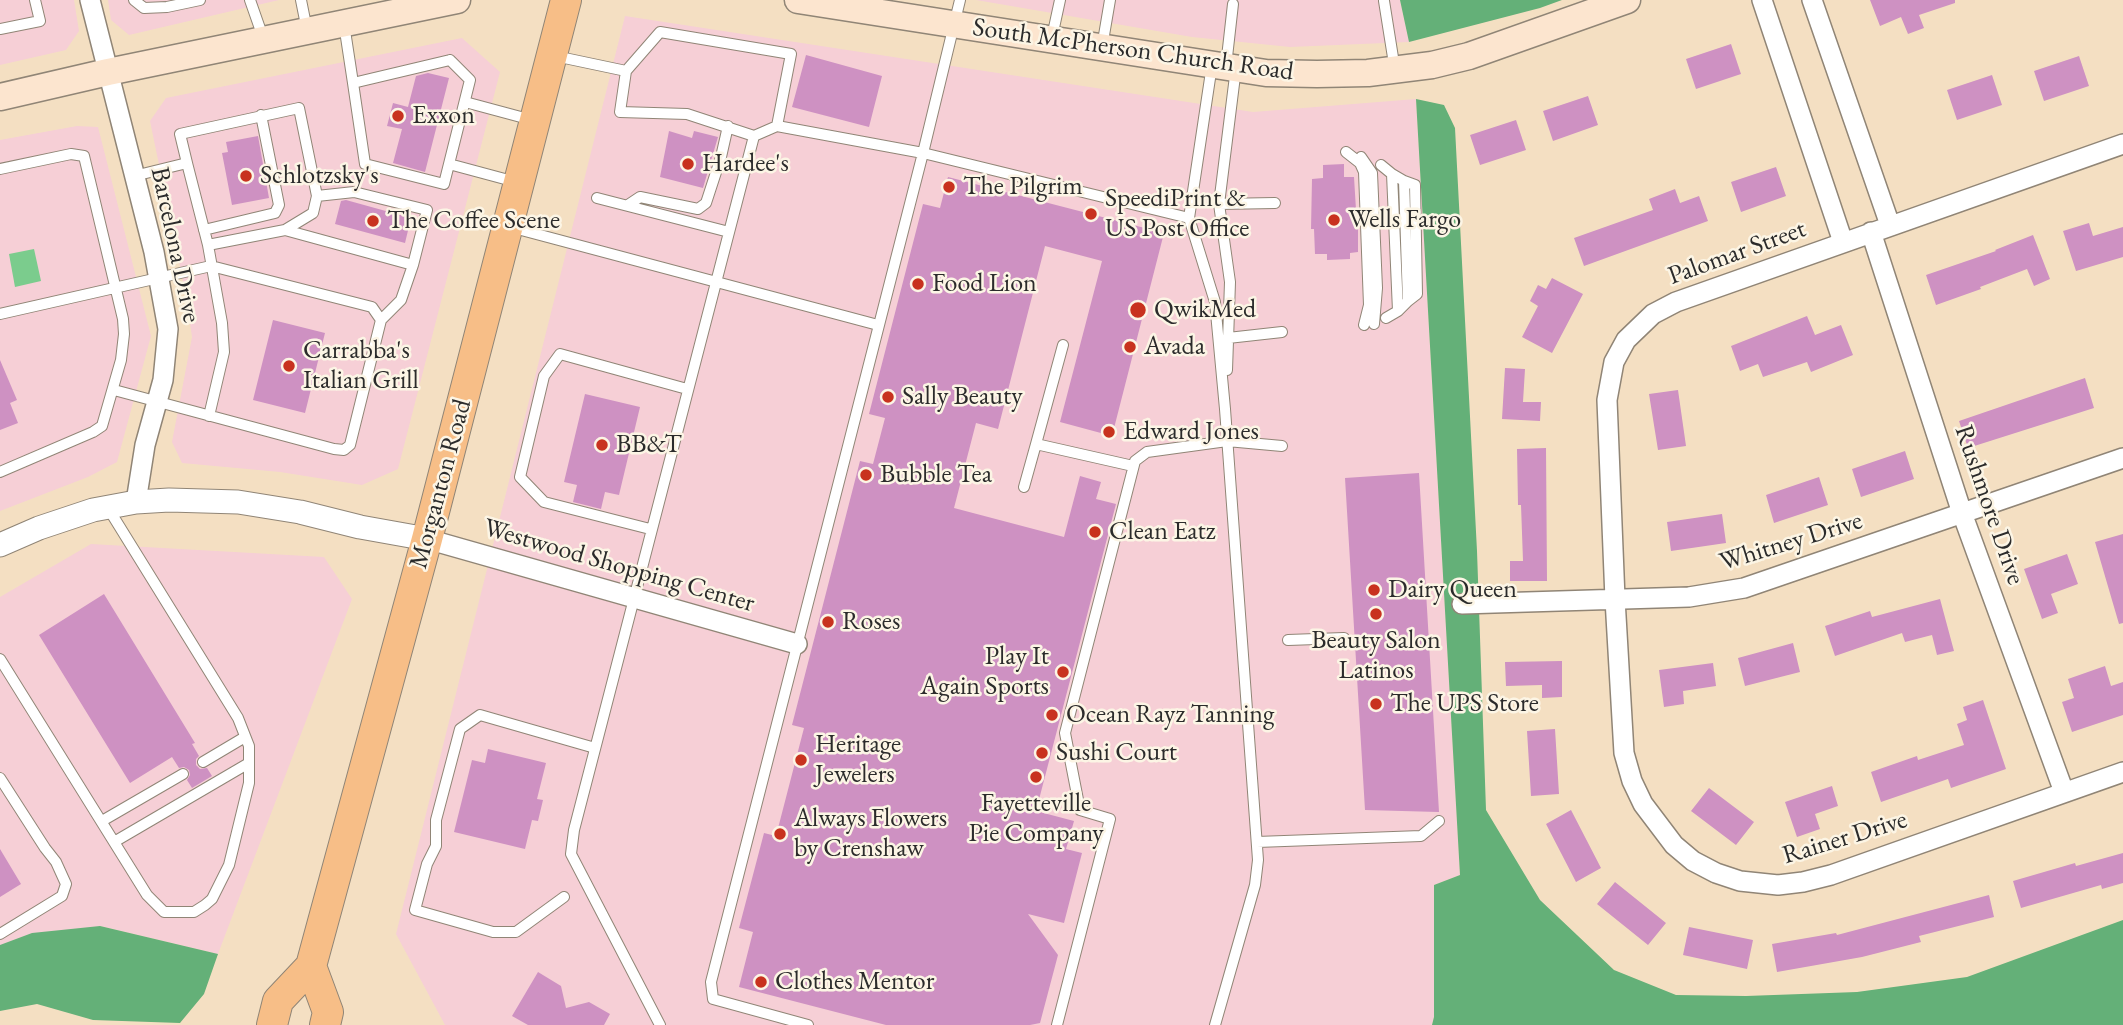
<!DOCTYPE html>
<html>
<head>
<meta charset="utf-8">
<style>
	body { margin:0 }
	canvas { display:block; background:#f4dfc2 }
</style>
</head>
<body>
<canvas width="2123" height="1025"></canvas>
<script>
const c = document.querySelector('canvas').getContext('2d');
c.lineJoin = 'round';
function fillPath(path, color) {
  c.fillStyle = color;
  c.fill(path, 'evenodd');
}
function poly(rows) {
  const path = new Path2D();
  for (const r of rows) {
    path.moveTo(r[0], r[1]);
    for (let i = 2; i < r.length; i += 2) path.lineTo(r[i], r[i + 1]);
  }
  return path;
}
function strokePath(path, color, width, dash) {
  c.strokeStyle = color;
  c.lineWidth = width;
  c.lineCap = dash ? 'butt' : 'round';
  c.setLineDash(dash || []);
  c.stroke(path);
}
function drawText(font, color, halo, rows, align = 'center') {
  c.font = font + ' "EB Garamond",serif';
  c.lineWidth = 5;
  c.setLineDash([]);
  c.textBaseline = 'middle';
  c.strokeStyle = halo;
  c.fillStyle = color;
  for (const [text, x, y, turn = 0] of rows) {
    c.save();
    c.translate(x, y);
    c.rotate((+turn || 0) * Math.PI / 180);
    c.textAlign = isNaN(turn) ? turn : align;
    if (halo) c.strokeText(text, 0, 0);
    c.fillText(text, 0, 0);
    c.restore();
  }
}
const built = poly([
	[0,0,74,0,79,31,66,50,0,65],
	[108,0,279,0,129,35,111,20],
	[976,0,1400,0,1409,42,1290,47,1192,37],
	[625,16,1253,112,1416,99,1460,875,1434,885,1434,1017,1432,1025,445,1025,396,934],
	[462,38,500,72,398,469,362,485,280,472,182,463,172,442,192,337,185,291,150,121,166,98],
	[77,126,98,127,151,336,117,462,88,477,0,511,0,140],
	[91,544,324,557,352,599,218,954,100,926,0,971,0,597]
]);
const green = poly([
	[34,249,41,281,15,287,9,254]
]);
const forest = poly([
	[1400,0,1562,0,1540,8,1409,42],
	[1416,99,1444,105,1455,128,1477,551,1486,810,1540,900,1614,970,1676,995,1746,996,1857,992,1967,977,2123,920,2123,1025,1432,1025,1434,1017,1434,885,1460,875],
	[100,926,218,954,204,994,180,1023,93,1020,37,1004,0,1011,0,945,32,933]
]);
const building = poly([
	[1870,0,1955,0,1955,3,1919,15,1924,28,1908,34,1901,17,1880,26],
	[1731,44,1741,74,1696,89,1686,59],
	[806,55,882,76,869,127,792,107],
	[2079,56,2089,86,2044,101,2034,71],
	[428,73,449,78,425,172,393,163,402,129,387,126,393,103,408,107,416,76],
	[1992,75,2002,105,1957,120,1947,90],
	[1588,96,1598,125,1553,141,1543,111],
	[1516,120,1526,150,1480,165,1470,135],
	[669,131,692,138,694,131,718,137,703,188,660,177],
	[258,136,269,198,232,205,222,153,228,152,226,142],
	[1344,164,1344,177,1354,177,1356,210,1358,210,1358,252,1350,253,1350,259,1327,260,1327,254,1315,254,1314,229,1311,229,1312,179,1323,178,1323,165],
	[1776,167,1786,196,1741,212,1731,182],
	[948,177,1164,233,1112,436,1060,422,1102,261,1045,246,998,429,976,423,954,508,1064,537,1080,476,1101,482,1096,499,1116,504,1036,811,1074,821,1066,849,1082,853,1064,923,1028,914,1058,955,1040,1023,1030,1025,886,1025,739,987,753,932,739,928,764,833,776,836,804,728,792,725,860,461,873,464,885,418,869,414,923,204,940,208],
	[1675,189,1680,203,1699,196,1708,221,1584,266,1574,238,1653,210,1649,199],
	[346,200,411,218,405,243,335,224,341,201],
	[2089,223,2093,236,2123,227,2123,257,2076,271,2063,231],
	[2033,235,2050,279,2034,286,2027,269,1980,287,1981,289,1936,305,1926,275,1996,251,1995,250],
	[1552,278,1583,294,1552,353,1522,337,1538,306,1530,301,1538,285,1546,289],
	[1807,316,1815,335,1841,325,1853,355,1811,372,1807,362,1763,377,1758,364,1740,371,1731,346],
	[273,320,325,333,305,413,253,400],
	[0,360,17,400,10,403,18,423,0,430],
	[1505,368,1525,369,1523,402,1541,402,1540,421,1502,419],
	[2085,378,2094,408,1968,448,1959,421],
	[1678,390,1686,446,1658,450,1649,394],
	[585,394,640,407,619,495,605,492,601,509,573,502,577,485,564,482],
	[1546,448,1547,581,1510,581,1510,561,1523,561,1521,505,1518,505,1517,449],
	[1905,451,1914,479,1861,497,1852,469],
	[1419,473,1439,812,1365,810,1345,478],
	[1819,477,1828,505,1774,523,1766,495],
	[1722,514,1726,543,1671,551,1667,522],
	[2123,534,2123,623,2119,624,2095,542],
	[2067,554,2078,584,2051,594,2058,613,2042,619,2024,569],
	[104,594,195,743,192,744,199,756,196,759,196,765,200,769,207,768,212,776,192,788,187,780,190,775,189,770,184,767,179,768,172,757,130,783,39,635],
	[1940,599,1954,651,1937,655,1932,635,1905,642,1902,633,1835,656,1825,626,1870,611,1872,617],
	[1793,643,1800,672,1745,686,1738,658],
	[1562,661,1562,697,1542,698,1542,685,1506,686,1505,662],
	[1713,663,1716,686,1683,691,1684,704,1664,707,1659,670],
	[2105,666,2111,686,2123,682,2123,715,2072,732,2062,702,2074,698,2068,679],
	[1983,700,2006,769,1951,788,1948,779,1881,802,1871,772,1917,756,1918,760,1964,745,1957,724,1967,720,1963,707],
	[1555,729,1559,794,1531,796,1527,731],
	[488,749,546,763,537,799,543,800,538,821,532,820,525,849,454,832,472,760,485,763],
	[1832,786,1838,806,1815,814,1820,829,1797,837,1785,802],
	[1709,788,1754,822,1736,845,1691,811],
	[1571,810,1601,868,1576,882,1546,824],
	[0,849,21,884,0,897],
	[2123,853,2123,883,2102,889,2101,885,2021,908,2013,881,2075,863,2076,866],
	[1615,882,1666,923,1648,945,1597,904],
	[1989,895,1994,917,1919,936,1921,942,1862,957,1777,972,1772,944,1836,933,1837,935],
	[1689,927,1753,940,1747,969,1683,955],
	[538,972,561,986,566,1008,589,1002,610,1014,604,1025,528,1025,512,1016]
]);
const service = poly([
	[134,0,144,8,167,7,200,0],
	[250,0,264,40],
	[301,0,307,30],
	[1384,1,1395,70],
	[344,24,353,83],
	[0,29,40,21,35,0],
	[1052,37,1060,0],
	[1102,47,1110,0],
	[555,56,626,71],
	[450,60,470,80,444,184,365,164,353,83,450,60],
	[1212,65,1189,218,1215,302,1225,409,1258,860,1255,885,1215,1025],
	[1226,66,1233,4],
	[465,102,532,120],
	[754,136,687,114,620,112,626,71,660,32,791,54,777,126],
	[1346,152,1360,163,1364,172,1369,305,1364,325],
	[1361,157,1372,173,1377,288,1374,324],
	[187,163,208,245],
	[449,164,516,182],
	[1381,165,1392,174,1398,311,1386,318],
	[0,169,71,154,84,156,123,319,124,334,121,360,102,426,93,432,0,472],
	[1392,174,1404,181,1408,301,1398,311],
	[134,176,187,163,180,134,299,108,317,196,313,213,285,230,208,245,222,323,224,352,209,416],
	[1404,181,1415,185,1417,294,1408,301],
	[597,198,729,232],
	[1219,204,1275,203],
	[628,205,640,197,698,209,706,203,721,157,728,126],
	[510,227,878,325],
	[204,230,275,213,279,205,261,115],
	[285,230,413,265,427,210,354,192,317,196],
	[0,314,211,266,372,307,381,320,350,445,344,450,334,449,114,390],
	[381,320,401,300,413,265],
	[1228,338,1282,332],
	[1063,345,1036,444,1133,466],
	[1227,370,1230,282,1219,204,1236,68],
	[1024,487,1036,444],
	[650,529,544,502,520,477,544,376,560,354,687,389],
	[1288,640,1344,638],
	[0,659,147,895,164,912,194,912,205,905,212,899,229,865,249,783,249,746,238,718,108,508],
	[203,762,245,737],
	[0,778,45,848,56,862,66,884,62,896,0,934],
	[102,821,183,774],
	[114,842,249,763],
	[1257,842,1421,836,1439,821],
	[564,897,516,932,493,932,415,910,427,864,436,846,436,820,460,729,480,715,595,748],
	[660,1025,571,854,574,830,754,136,777,126,923,153,1189,218],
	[808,1025,713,999,711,982,923,153,960,0],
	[1057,1025,1110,819,1080,810,1065,733,1135,461,1147,452,1227,441,1282,446]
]);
const minor = poly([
	[90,0,154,252,168,329,163,380,145,445,136,502],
	[1762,0,1843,242],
	[1812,0,1890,225],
	[2123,144,1676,302,1653,314,1626,340,1614,362,1607,400,1615,599,1624,753,1632,781,1643,804,1674,845,1693,861,1716,873,1740,881,1778,885,1803,882,1831,875,2123,772],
	[1871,232,1962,513,2064,792],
	[427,539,797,644],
	[1462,604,1689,597,1744,588,2123,458]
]);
const tertiary = poly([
	[0,545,39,528,93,510,136,502,169,500,238,502,300,512,360,527,427,539]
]);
const secondary = poly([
	[798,0,1266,73,1317,74,1368,73,1432,65,1469,56,1627,0],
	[0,97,108,72,457,0]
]);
const primary = poly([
	[311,966,328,1012,325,1025],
	[272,1025,278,1001,311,966,427,539,566,0]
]);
const markers = [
	[398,116,7,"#c8321e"],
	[688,164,7,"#c8321e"],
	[246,176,7,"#c8321e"],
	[949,187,7,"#c8321e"],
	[1091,214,7,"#c8321e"],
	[1334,220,7,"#c8321e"],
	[373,221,7,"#c8321e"],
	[918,284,7,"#c8321e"],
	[1138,310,9,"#c8321e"],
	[1130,347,7,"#c8321e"],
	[289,366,7,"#c8321e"],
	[888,397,7,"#c8321e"],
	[1109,432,7,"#c8321e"],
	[602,445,7,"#c8321e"],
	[866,475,7,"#c8321e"],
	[1095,532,7,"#c8321e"],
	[1374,590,7,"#c8321e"],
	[1376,614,7,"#c8321e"],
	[828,622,7,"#c8321e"],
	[1063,672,7,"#c8321e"],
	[1376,704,7,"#c8321e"],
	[1052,715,7,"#c8321e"],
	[1042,753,7,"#c8321e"],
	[801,760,7,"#c8321e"],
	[1036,777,7,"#c8321e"],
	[780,834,7,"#c8321e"],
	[761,982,7,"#c8321e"]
];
const streetNames = [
	["South McPherson Church Road",1133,50,8],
	["Barcelona Drive",175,245,78],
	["Palomar Street",1737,253,-20],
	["Morganton Road",441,484,-75],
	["Rushmore Drive",1989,505,71],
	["Whitney Drive",1791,542,-17],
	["Westwood Shopping Center",619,566,16],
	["Rainer Drive",1845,838,-17]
];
const poiNames = [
	["Exxon",412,116],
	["Hardee's",702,164],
	["Schlotzsky's",260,176],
	["The Pilgrim",963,187],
	["SpeediPrint &",1105,199],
	["US Post Office",1105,229],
	["Wells Fargo",1348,220],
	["The Coffee Scene",387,221],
	["Food Lion",932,284],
	["QwikMed",1154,310],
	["Avada",1144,347],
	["Carrabba's",303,351],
	["Italian Grill",303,381],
	["Sally Beauty",902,397],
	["Edward Jones",1123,432],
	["BB&T",616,445],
	["Bubble Tea",880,475],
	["Clean Eatz",1109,532],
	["Dairy Queen",1388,590],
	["Roses",842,622],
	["Beauty Salon",1376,641,"center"],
	["Latinos",1376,671,"center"],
	["Play It",1049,657,"right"],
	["Again Sports",1049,687,"right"],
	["The UPS Store",1390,704],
	["Ocean Rayz Tanning",1066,715],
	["Heritage",815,745],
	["Jewelers",815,775],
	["Sushi Court",1056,753],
	["Fayetteville",1036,804,"center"],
	["Pie Company",1036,834,"center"],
	["Always Flowers",794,819],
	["by Crenshaw",794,849],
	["Clothes Mentor",775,982]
];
fillPath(built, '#f6cfd6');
fillPath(green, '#7bcc8d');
fillPath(forest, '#64b078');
fillPath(building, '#ce91c2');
strokePath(service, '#908576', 12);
strokePath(minor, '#908576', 22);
strokePath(tertiary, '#908576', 25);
strokePath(secondary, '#908576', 29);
strokePath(primary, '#908576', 32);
strokePath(service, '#fff', 10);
strokePath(minor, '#fff', 19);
strokePath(tertiary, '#fff', 23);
strokePath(secondary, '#fce5cf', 26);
strokePath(primary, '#f7be87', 30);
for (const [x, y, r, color] of markers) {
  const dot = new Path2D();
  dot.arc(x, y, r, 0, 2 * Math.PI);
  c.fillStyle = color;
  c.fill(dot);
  strokePath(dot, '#fcf5e5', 2.5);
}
drawText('26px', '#2b2b2b', '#fcf5e5', streetNames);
drawText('26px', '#2b2b2b', '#fcf5e5', poiNames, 'left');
</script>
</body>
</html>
